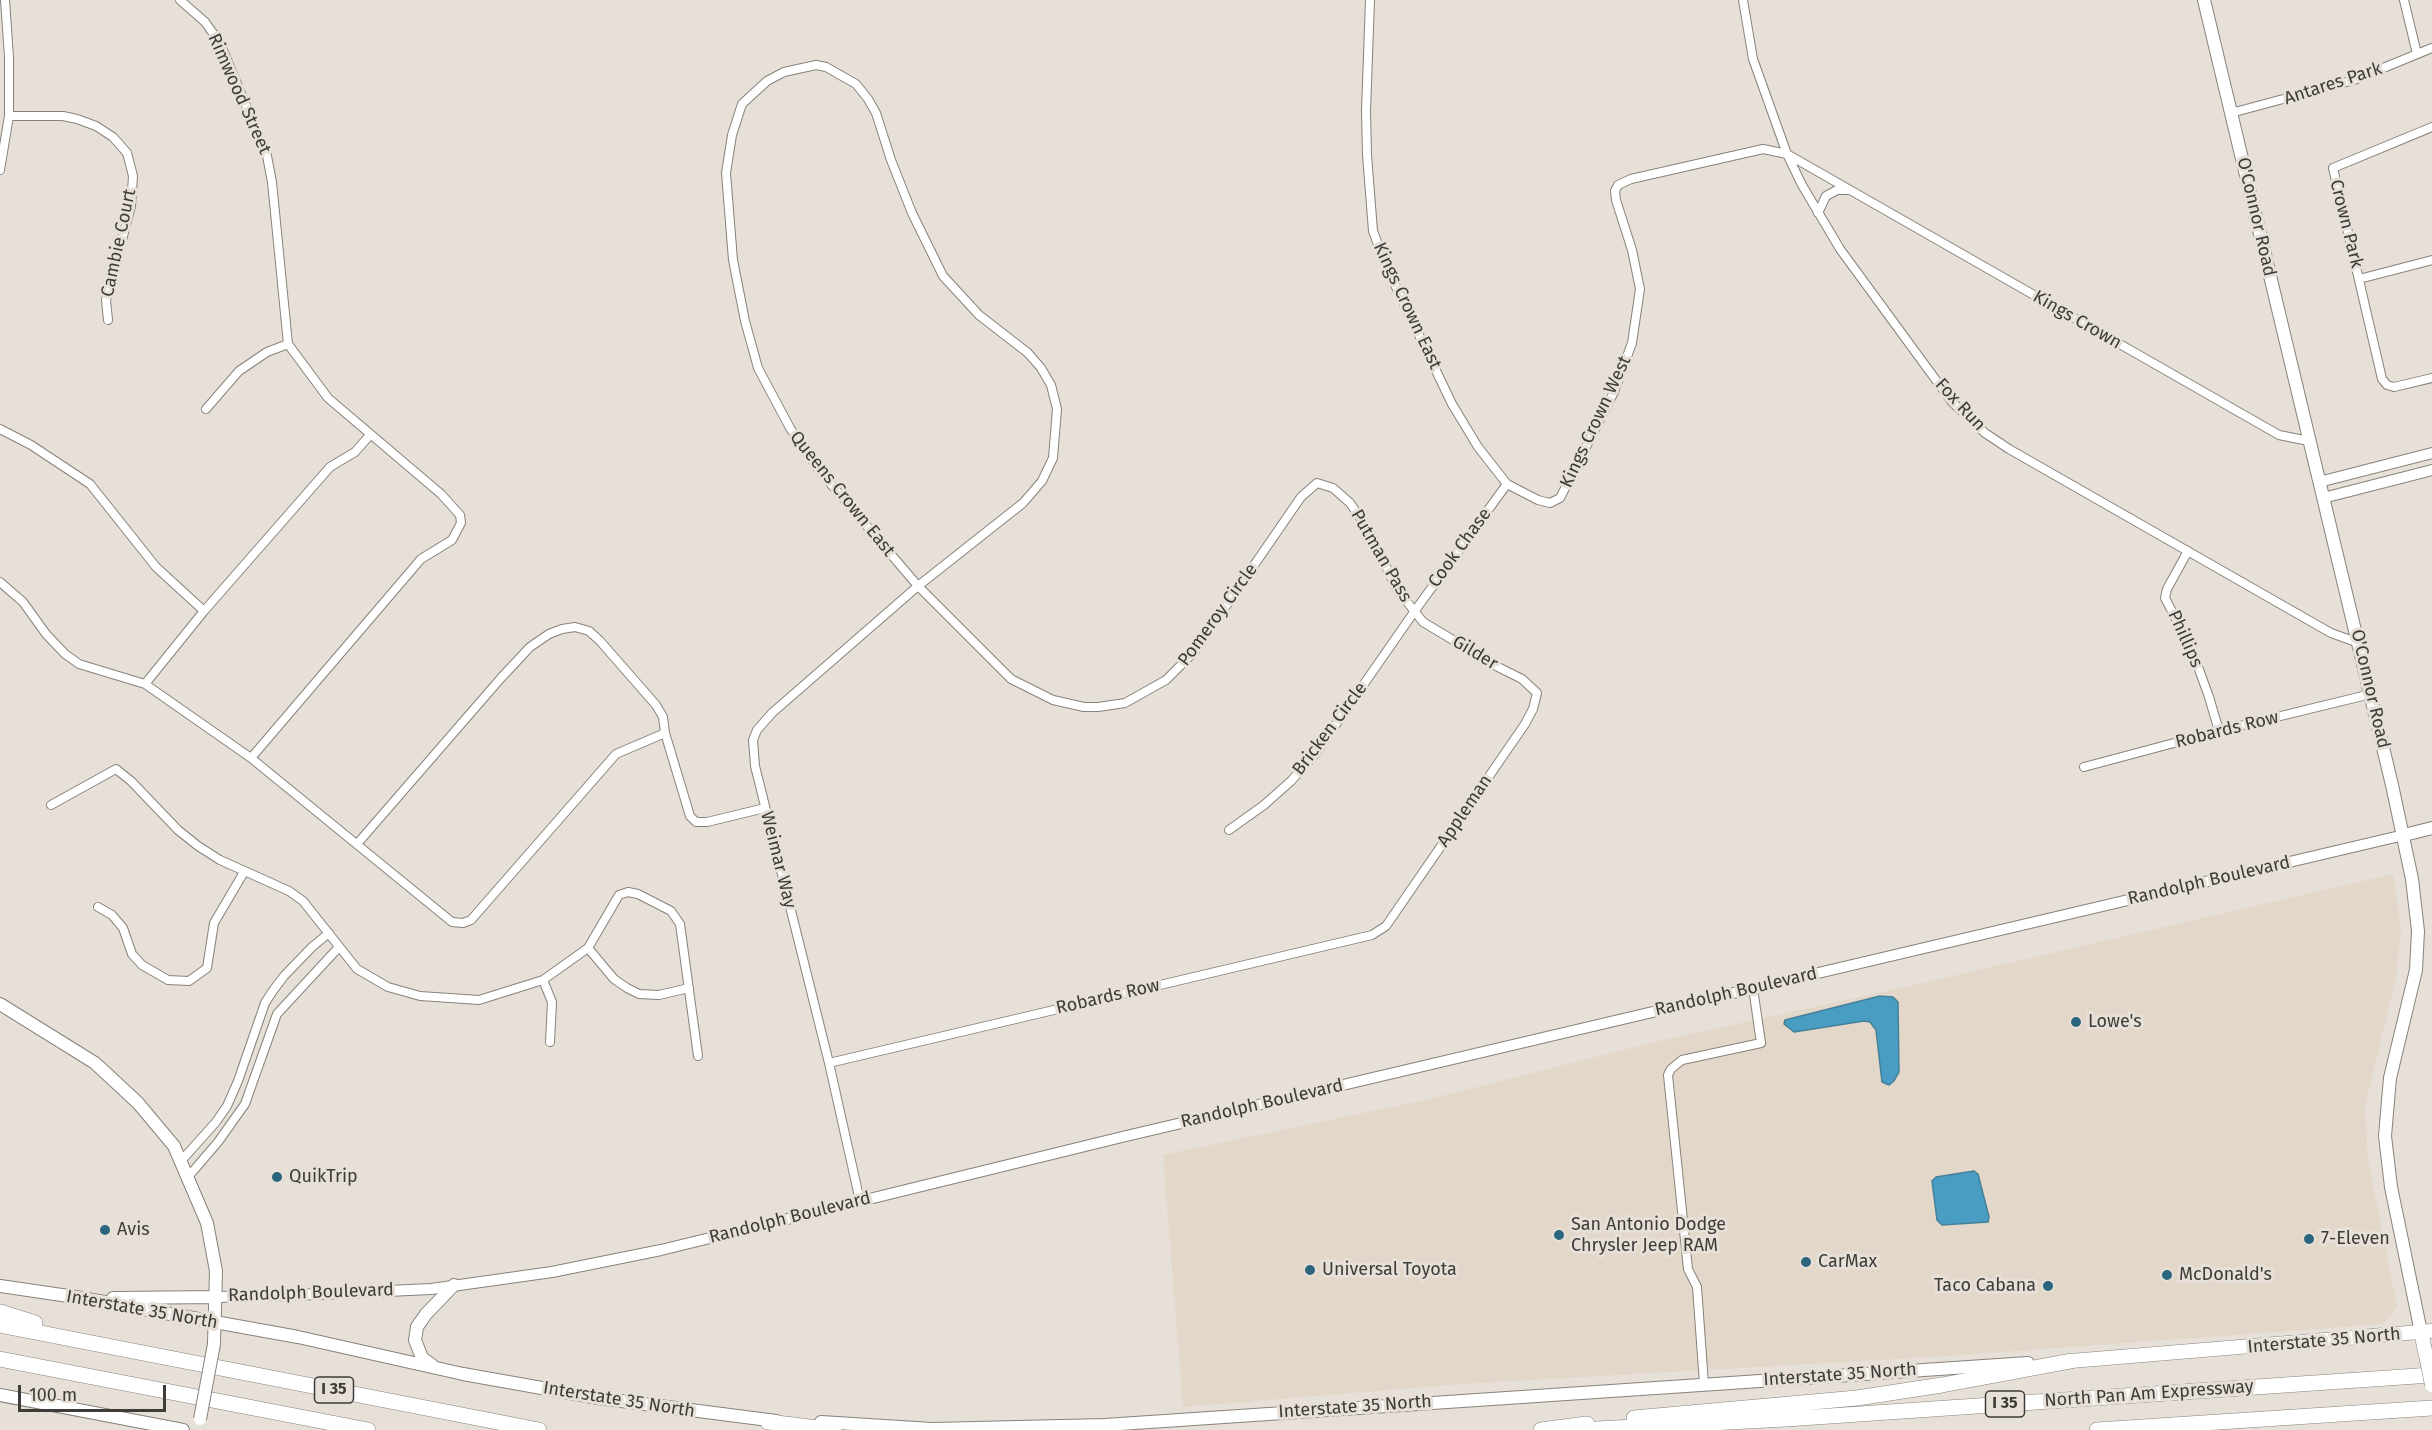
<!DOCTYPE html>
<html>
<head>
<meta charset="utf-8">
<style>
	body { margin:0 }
	#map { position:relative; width:2432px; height:1430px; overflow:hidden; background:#e6e0d8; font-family:"Fira Sans",sans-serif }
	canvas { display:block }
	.scale { position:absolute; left:18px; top:1385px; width:148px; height:27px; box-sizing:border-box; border:3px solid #3e3b38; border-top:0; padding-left:8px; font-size:18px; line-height:21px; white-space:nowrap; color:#3e3b38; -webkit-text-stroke:4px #e6e0d8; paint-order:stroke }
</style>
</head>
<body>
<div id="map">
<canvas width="2432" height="1430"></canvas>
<div class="scale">100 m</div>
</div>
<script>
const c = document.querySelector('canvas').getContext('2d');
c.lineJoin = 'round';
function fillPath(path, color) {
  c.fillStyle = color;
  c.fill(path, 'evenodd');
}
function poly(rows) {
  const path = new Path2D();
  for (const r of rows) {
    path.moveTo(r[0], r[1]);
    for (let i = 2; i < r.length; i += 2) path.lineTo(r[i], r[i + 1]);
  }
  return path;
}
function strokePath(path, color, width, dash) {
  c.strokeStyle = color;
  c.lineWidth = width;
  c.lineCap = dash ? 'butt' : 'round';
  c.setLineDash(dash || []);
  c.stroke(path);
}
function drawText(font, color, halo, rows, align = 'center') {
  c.font = font + ' "Fira Sans",sans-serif';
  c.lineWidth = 6;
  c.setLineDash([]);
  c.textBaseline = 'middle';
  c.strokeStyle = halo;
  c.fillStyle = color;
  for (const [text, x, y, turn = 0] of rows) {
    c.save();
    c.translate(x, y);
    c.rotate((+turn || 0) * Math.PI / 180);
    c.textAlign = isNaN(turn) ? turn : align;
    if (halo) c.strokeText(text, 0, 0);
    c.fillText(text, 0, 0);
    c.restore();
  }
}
const built = poly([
	[2393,874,2401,928,2396,978,2365,1105,2368,1160,2397,1307,2383,1324,1948,1356,1461,1384,1183,1407,1163,1155,1430,1099,1650,1043,1901,988]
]);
const water = poly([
	[1880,996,1893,997,1898,1002,1899,1072,1894,1081,1889,1085,1882,1082,1876,1030,1870,1022,1864,1021,1794,1032,1784,1024,1785,1020,1880,996],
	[1974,1171,1978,1174,1989,1217,1988,1222,1942,1225,1937,1220,1932,1181,1936,1177,1974,1171]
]);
const minor = poly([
	[180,0,205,22,220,43,267,156,272,182,288,344,328,398,441,494,460,515,461,523,452,540,421,559,251,758],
	[1370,0,1366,111,1367,155,1373,231,1386,266,1452,404,1478,447,1507,484,1538,500,1550,503,1560,498,1614,392,1632,343,1640,289,1632,250,1616,200,1615,191,1618,185,1631,179,1763,149,1787,154,2279,435,2309,441],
	[1743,0,1753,59,1787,154,1802,185,1840,249,1952,402,1985,433,2009,449,2331,633,2359,643],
	[2404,0,2417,54],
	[2231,113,2354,80,2432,48],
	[9,116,63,116,77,119,96,126,113,137,127,153,133,176,131,206,106,300,108,320],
	[2432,127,2333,168,2382,379,2387,385,2394,387,2432,378],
	[0,170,9,116,9,57,5,0],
	[1818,213,1826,196,1837,190,1847,190],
	[2359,279,2432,260],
	[206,409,239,371,267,352,288,344],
	[0,429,31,445,90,484,156,567,204,611],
	[2188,551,2167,589,2165,598,2192,650,2209,697,2219,731],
	[0,582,23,602,46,634,65,654,79,664,145,684,251,758,452,922,463,923,471,920,616,754,665,733],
	[145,684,204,611,330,467,355,452,370,435],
	[2084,767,2219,731,2371,694],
	[51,805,116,769,131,781,178,830,198,846,220,860,289,891,303,901,357,969,388,987,420,996,479,1000,543,980,588,948,619,895,628,892,638,894,671,911,680,924,698,1056],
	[1229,830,1264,805,1291,781,1316,753,1414,612,1507,484],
	[357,844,501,678,530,647,549,634,562,629,575,627,589,631,600,641,656,705,663,717,665,733,690,816,696,822,707,822,765,808],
	[98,907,112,915,123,928,132,954,142,965,168,980,189,981,207,968,214,923,244,872],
	[588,948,614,979,627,988,639,994,659,995,689,988],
	[543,980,552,1002,550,1042],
	[829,1063,1372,935,1386,926,1525,724,1533,709,1537,693,1522,679,1498,667,1423,622,1396,588,1370,532,1350,503,1333,488,1317,483,1301,497,1195,651,1166,680,1125,703,1098,707,1084,707,1053,700,1011,679,918,586,818,469,790,428,758,368,745,321,733,260,726,173,732,135,742,104,767,81,784,72,816,65,826,67,856,84,868,99,876,113,891,160,912,213,943,276,979,315,1028,353,1041,368,1051,385,1057,409,1053,458,1042,481,1023,503,918,586,772,713,757,730,753,740,755,766,829,1063,860,1201],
	[181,1161,216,1122,227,1106,238,1081,265,1003,272,992,284,976,312,947,329,933],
	[188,1177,218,1142,245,1104,277,1014,339,947],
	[1704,1384,1697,1287,1688,1269,1668,1075,1671,1069,1682,1060,1761,1043,1753,988]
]);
const tertiary = poly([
	[2319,482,2432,453],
	[2323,498,2432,470],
	[217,1297,323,1294,431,1289,552,1272,661,1250,1122,1137,2404,835]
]);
const secondary = poly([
	[2204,0,2392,785,2412,879,2418,931,2416,970,2390,1078,2385,1136,2391,1187,2421,1332],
	[2404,835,2432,828],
	[0,1004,95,1063,138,1103,174,1146,207,1223,216,1271,214,1344],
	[0,1286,82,1298,298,1337,463,1374,598,1398,776,1421],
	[113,1298,217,1297],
	[432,1365,422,1358,415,1340,417,1327,426,1314,454,1285],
	[0,1395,183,1430],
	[821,1422,932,1429,1105,1425,2028,1363]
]);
const primary = poly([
	[2071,1361,2432,1331]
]);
const trunk = poly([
	[2421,1332,2427,1360]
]);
const motorway = poly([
	[0,1312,35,1323],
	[0,1325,539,1430],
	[0,1359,368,1430],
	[1634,1418,1857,1398,1942,1385,2071,1361],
	[768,1422,834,1430],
	[1541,1430,1587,1424],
	[1578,1430,1786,1419,2432,1375],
	[2097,1430,2432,1408]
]);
const secondaryBridge = poly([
	[200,1419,214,1344]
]);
const trunkBridge = poly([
	[2427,1360,2432,1385]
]);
const markers = [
	[2076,1022,6,"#2b657e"],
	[277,1177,6,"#2b657e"],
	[105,1230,6,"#2b657e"],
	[1559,1235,6,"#2b657e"],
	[2309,1239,6,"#2b657e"],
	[1806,1262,6,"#2b657e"],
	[1310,1270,6,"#2b657e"],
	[2167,1275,6,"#2b657e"],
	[2048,1286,6,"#2b657e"]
];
const shields = [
	[334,1390,39],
	[2005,1404,39]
];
const shieldNames = [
	["I 35",334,1390],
	["I 35",2005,1404]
];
const streetNames = [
	["Antares Park",2333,84,-18],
	["Rimwood Street",239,94,66],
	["O'Connor Road",2256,217,77],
	["Crown Park",2346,224,76],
	["Cambie Court",119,243,-78],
	["Kings Crown East",1407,306,65],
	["Kings Crown",2077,320,30],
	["Fox Run",1960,405,47],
	["Kings Crown West",1596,422,-65],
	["Queens Crown East",842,494,51],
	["Cook Chase",1460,548,-54],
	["Putman Pass",1381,556,60],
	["Pomeroy Circle",1218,615,-54],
	["Phillips",2185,639,66],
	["Gilder",1475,653,31],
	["O'Connor Road",2370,689,77],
	["Bricken Circle",1330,729,-53],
	["Robards Row",2227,730,-14],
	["Appleman",1465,811,-56],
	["Weimar Way",778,860,76],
	["Randolph Boulevard",2209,881,-13],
	["Randolph Boulevard",1736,992,-13],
	["Robards Row",1108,997,-13],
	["Randolph Boulevard",1262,1104,-13],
	["Randolph Boulevard",790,1218,-14],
	["Randolph Boulevard",311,1293,-2],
	["Interstate 35 North",142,1310,10],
	["Interstate 35 North",2324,1341,-5],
	["Interstate 35 North",1840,1375,-4],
	["North Pan Am Expressway",2149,1394,-4],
	["Interstate 35 North",619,1400,9],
	["Interstate 35 North",1355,1407,-4]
];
const poiNames = [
	["Lowe's",2088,1022],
	["QuikTrip",289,1177],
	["San Antonio Dodge",1571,1225],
	["Chrysler Jeep RAM",1571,1246],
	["Avis",117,1230],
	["7-Eleven",2321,1239],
	["CarMax",1818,1262],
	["Universal Toyota",1322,1270],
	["McDonald's",2179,1275],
	["Taco Cabana",2036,1286,"right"]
];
fillPath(built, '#e2d7c8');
fillPath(water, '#499dc2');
strokePath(water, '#468099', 1.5);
strokePath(minor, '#88827a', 10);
strokePath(tertiary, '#88827a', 12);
strokePath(secondary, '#88827a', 14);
strokePath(primary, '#88827a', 15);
strokePath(trunk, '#88827a', 15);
strokePath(motorway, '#88827a', 16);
strokePath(minor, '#fff', 8);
strokePath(tertiary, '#fff', 10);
strokePath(secondary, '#fff', 12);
strokePath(primary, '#fff', 14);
strokePath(trunk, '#fff', 14);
strokePath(motorway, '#fff', 15);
strokePath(secondaryBridge, '#88827a', 14, []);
strokePath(trunkBridge, '#88827a', 15, []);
strokePath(secondaryBridge, '#fff', 12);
strokePath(trunkBridge, '#fff', 14);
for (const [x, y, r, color] of markers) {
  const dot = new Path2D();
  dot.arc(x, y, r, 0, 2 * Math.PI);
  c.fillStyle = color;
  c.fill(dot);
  strokePath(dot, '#e6e0d8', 2);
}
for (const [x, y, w] of shields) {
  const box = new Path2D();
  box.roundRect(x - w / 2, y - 13, w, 26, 4.5);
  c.fillStyle = '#e6e0d8';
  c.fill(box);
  strokePath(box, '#3e3b38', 1.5);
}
drawText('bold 16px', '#3e3b38', null, shieldNames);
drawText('18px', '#3e3b38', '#e6e0d8', streetNames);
drawText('18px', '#3e3b38', '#e6e0d8', poiNames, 'left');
</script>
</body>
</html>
